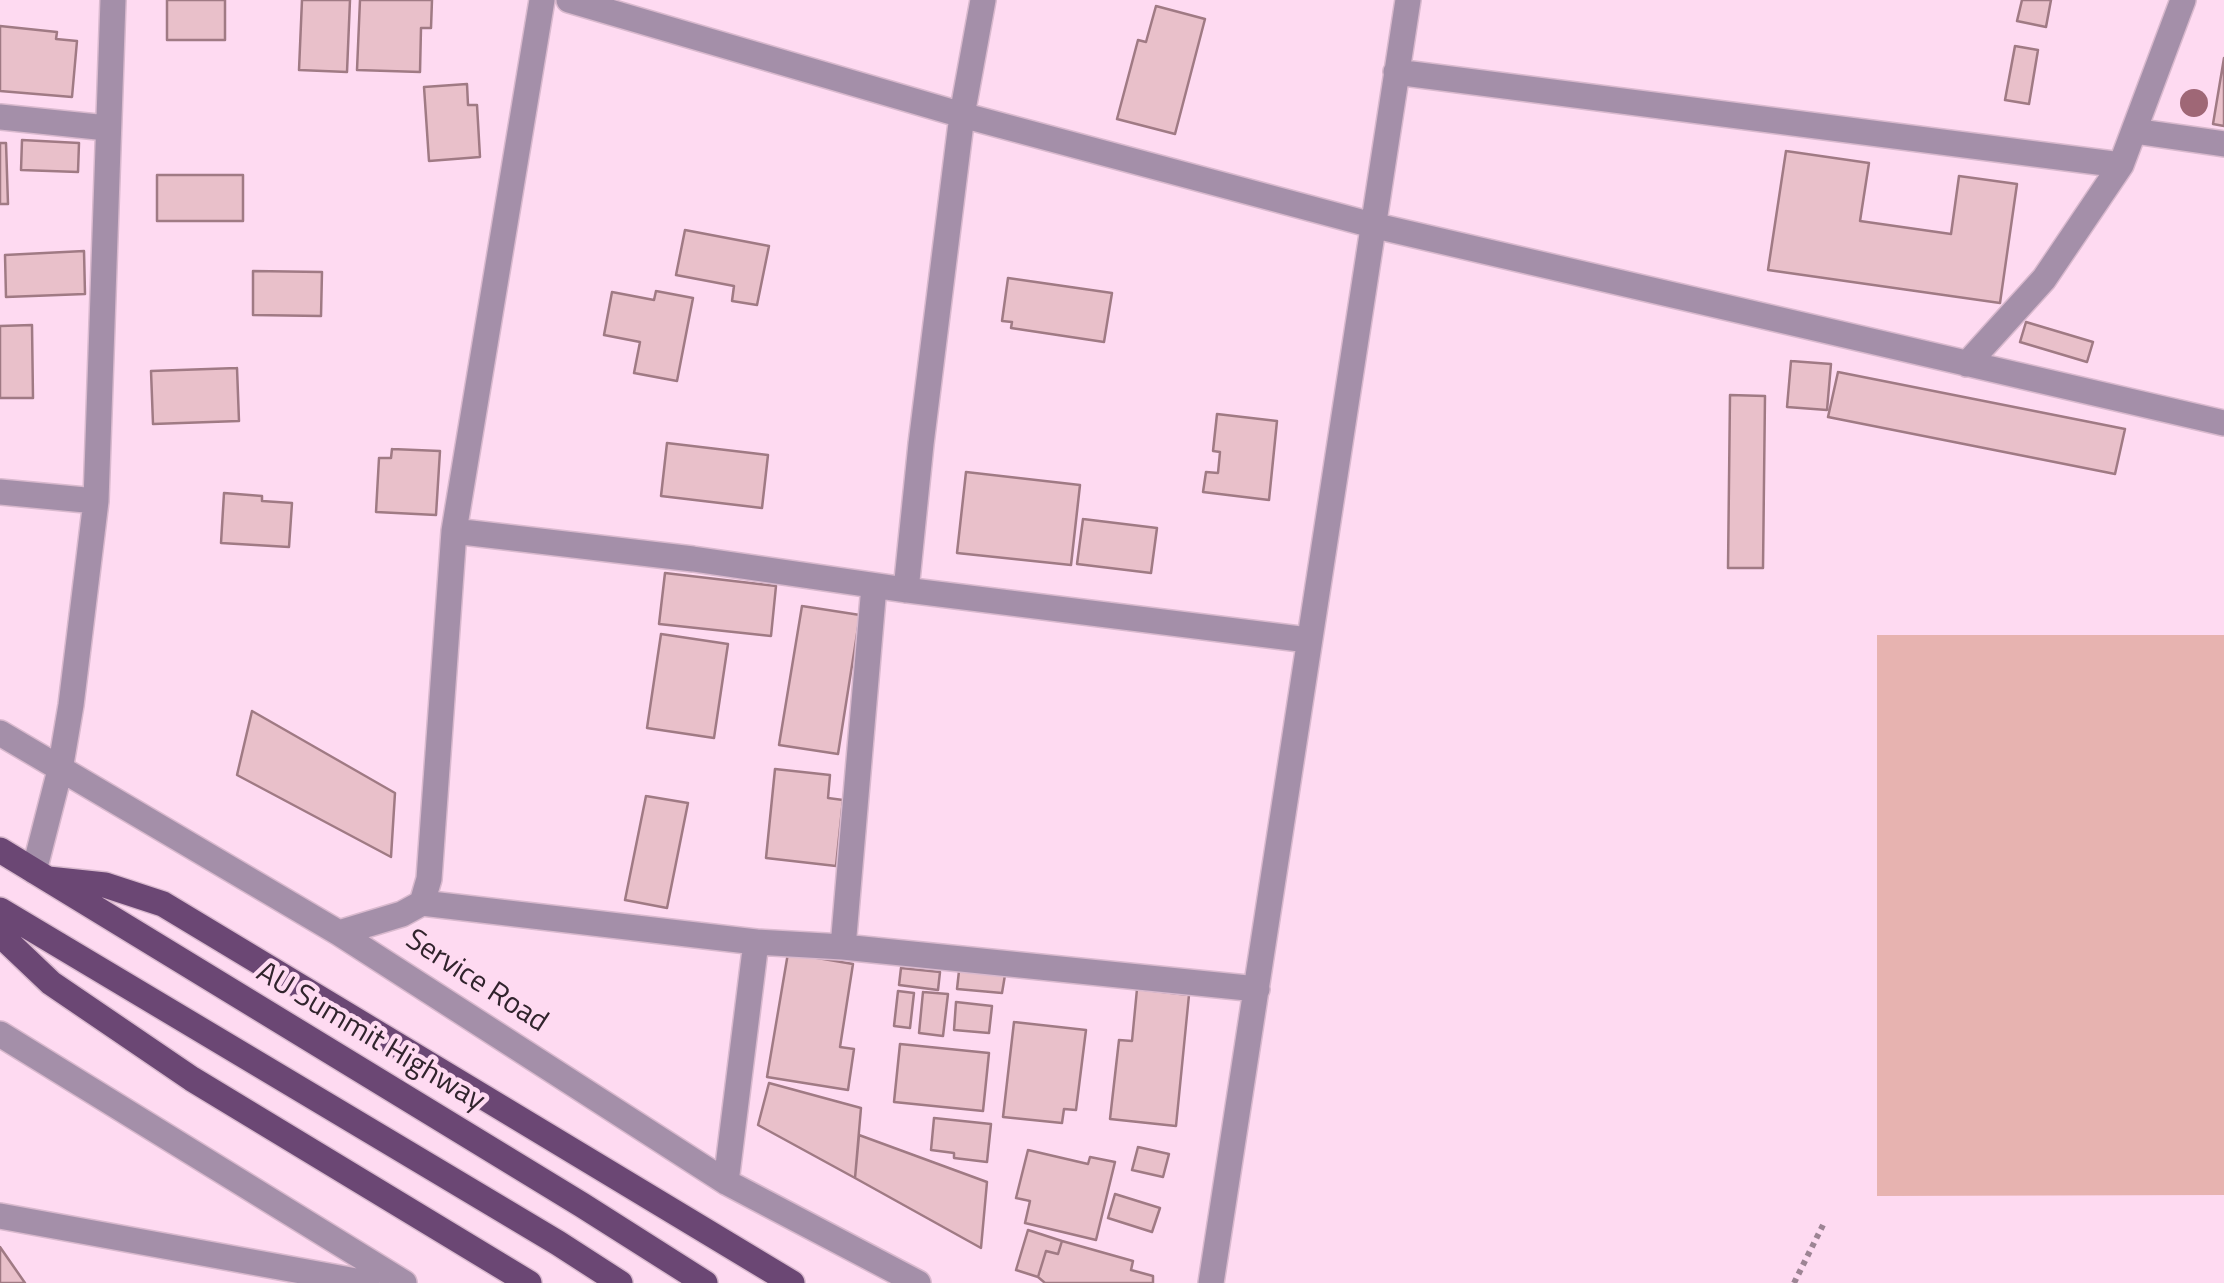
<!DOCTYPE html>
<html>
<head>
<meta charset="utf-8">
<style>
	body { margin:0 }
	canvas { display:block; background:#fedaf1 }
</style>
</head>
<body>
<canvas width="2224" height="1283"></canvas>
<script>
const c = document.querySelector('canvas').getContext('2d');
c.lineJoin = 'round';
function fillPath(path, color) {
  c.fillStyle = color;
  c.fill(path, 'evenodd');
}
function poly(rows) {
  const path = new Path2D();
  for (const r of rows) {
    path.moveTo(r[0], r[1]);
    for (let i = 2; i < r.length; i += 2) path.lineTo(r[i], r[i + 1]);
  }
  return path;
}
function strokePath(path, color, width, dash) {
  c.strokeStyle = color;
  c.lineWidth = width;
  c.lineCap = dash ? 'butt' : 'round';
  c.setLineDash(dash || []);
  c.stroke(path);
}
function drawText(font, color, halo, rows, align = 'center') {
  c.font = font + ' "Titillium Web",sans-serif';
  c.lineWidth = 9;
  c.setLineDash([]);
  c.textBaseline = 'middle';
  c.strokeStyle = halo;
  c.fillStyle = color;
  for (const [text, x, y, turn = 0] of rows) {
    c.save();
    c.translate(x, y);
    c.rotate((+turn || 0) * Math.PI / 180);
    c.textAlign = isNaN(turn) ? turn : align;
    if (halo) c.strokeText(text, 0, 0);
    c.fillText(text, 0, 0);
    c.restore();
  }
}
const green = poly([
	[1877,635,2224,635,2224,1195,1877,1196]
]);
const building = poly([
	[167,0,225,0,225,40,167,40,167,0],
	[302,0,350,0,347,72,299,70,302,0],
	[360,0,432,0,431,28,421,28,420,72,357,70,360,0],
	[2022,0,2051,0,2046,27,2017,21,2022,0],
	[1156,6,1205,19,1175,134,1117,119,1138,40,1146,42,1156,6],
	[0,26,57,32,56,39,77,41,72,97,0,91,0,26],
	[2015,46,2038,50,2029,104,2005,100,2015,46],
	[2224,58,2224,126,2213,124,2224,58],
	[467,84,468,105,477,105,480,157,429,161,424,87,467,84],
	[22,140,79,143,78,172,21,170,22,140],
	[0,143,6,143,8,204,0,204,0,143],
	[1786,151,1869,163,1860,221,1951,234,1959,176,2017,184,2000,303,1768,270,1786,151],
	[157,175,243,175,243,221,157,221,157,175],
	[685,230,769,246,757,305,732,301,734,286,676,275,685,230],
	[84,251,85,294,6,297,5,255,84,251],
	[253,271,322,272,321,316,253,315,253,271],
	[1008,278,1112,293,1104,342,1011,328,1012,322,1002,321,1008,278],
	[656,291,693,298,677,381,634,373,640,342,604,335,612,292,654,300,656,291],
	[2026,322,2093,342,2087,362,2020,342,2026,322],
	[32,325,33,398,0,398,0,326,32,325],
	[1791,361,1831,364,1827,410,1787,407,1791,361],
	[237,368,239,421,153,424,151,371,237,368],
	[1838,372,2125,429,2115,474,1828,417,1838,372],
	[1730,395,1765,396,1763,568,1728,568,1730,395],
	[1217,414,1277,421,1269,500,1203,492,1206,472,1218,473,1220,452,1213,451,1217,414],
	[667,443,768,455,762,508,661,496,667,443],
	[392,449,440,451,436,515,376,512,379,458,391,458,392,449],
	[966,472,1080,485,1071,565,957,553,966,472],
	[224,493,262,496,262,501,292,503,289,547,221,543,224,493],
	[1083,519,1157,528,1151,573,1077,564,1083,519],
	[665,573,776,586,771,636,659,624,665,573],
	[802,606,860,615,838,754,779,745,802,606],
	[661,634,728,644,714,738,647,728,661,634],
	[252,711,395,793,391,857,237,775,252,711],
	[775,769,830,775,828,798,843,800,836,866,766,858,775,769],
	[646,796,688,803,667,908,625,900,646,796],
	[788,953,853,964,840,1047,854,1049,848,1090,767,1077,788,953],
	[901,968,940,972,938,990,899,985,901,968],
	[959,971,1005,975,1002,993,957,989,959,971],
	[1137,989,1189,995,1176,1126,1110,1119,1119,1040,1132,1041,1137,989],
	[898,991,914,993,910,1028,894,1026,898,991],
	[923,992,948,994,943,1036,919,1033,923,992],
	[956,1002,992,1006,989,1033,954,1030,956,1002],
	[1014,1022,1086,1030,1076,1110,1064,1109,1062,1123,1003,1117,1014,1022],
	[900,1044,989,1053,983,1111,894,1102,900,1044],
	[769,1083,861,1108,855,1178,758,1125,769,1083],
	[934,1118,991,1124,987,1162,954,1158,954,1153,931,1150,934,1118],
	[859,1135,987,1182,981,1248,855,1178,859,1135],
	[1138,1147,1169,1154,1163,1177,1132,1170,1138,1147],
	[1028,1150,1088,1164,1090,1157,1115,1162,1096,1240,1025,1223,1030,1201,1016,1198,1028,1150],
	[1115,1194,1160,1208,1152,1232,1108,1218,1115,1194],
	[1028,1230,1062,1241,1058,1254,1046,1251,1038,1277,1016,1270,1028,1230],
	[1062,1241,1133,1261,1131,1270,1153,1276,1153,1283,1045,1283,1038,1277,1046,1251,1058,1254,1062,1241],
	[0,1247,25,1283,0,1283,0,1247]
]);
const path = poly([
	[1794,1283,1823,1225]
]);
const minor = poly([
	[569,0,962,115,1372,225,2224,423],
	[1396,72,2121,165],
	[0,117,107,128],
	[2134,131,2224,144],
	[1967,364,2044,279,2121,165,2183,0],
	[0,492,96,501],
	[454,531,693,559,906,590,1308,640],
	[906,590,921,444,962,115,983,0],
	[0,733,339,933,726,1182,918,1283],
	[34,871,60,770,71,705,96,501,113,0],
	[422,903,429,879,454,531,542,0],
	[339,933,402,914,422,903,756,942,843,947,1257,989],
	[843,947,874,586],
	[0,1034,404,1283],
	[726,1182,756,942],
	[0,1216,367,1283],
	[1211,1283,1408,0]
]);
const major = poly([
	[0,850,582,1205,705,1283],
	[48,879,105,885,163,904,792,1283],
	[0,910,558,1243,620,1283],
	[0,928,8,942,51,983,192,1079,529,1283]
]);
const trees = [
	[2194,103]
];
const streetNames = [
	["Service Road",476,982,33],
	["AU Summit Highway",370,1038,31]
];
fillPath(green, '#e7b3b0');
fillPath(building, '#e9c0ca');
strokePath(building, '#a07a84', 2.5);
strokePath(minor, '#d9b9ce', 28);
strokePath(major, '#d9b9ce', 28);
strokePath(path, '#9d8494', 6, [5, 5]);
strokePath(minor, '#a48fa9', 25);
strokePath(major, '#6b4774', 25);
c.fillStyle = '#9f6776';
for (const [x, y] of trees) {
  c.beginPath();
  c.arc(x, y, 14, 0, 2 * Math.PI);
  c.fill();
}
drawText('30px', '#31242d', '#fedaf1', streetNames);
</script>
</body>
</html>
